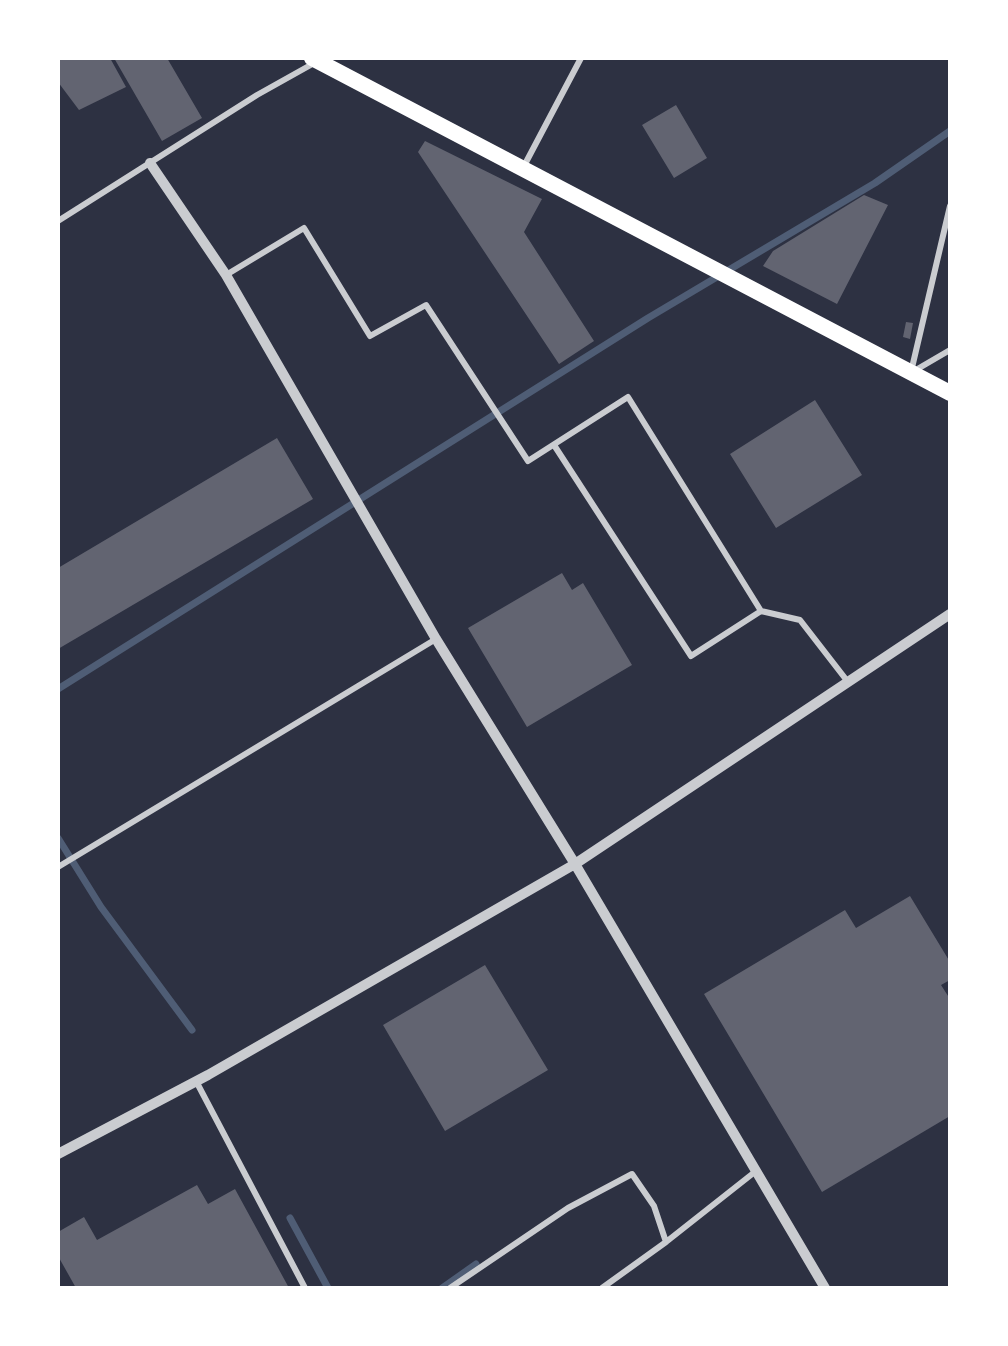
<!DOCTYPE html>
<html>
<head>
<meta charset="utf-8">
<style>
	body { margin:0 }
	#map { position:relative; width:1008px; height:1346px; overflow:hidden; background:#2d3142; font-family:"Alegreya Sans",sans-serif }
	canvas { display:block }
	.frame { position:absolute; inset:0; border:60px solid #fff; pointer-events:none }
</style>
</head>
<body>
<div id="map">
<canvas width="1008" height="1346"></canvas>
<div class="frame"></div>
</div>
<script>
const c = document.querySelector('canvas').getContext('2d');
c.lineJoin = 'round';
function poly(rows) {
  const path = new Path2D();
  for (const r of rows) {
    path.moveTo(r[0], r[1]);
    for (let i = 2; i < r.length; i += 2) path.lineTo(r[i], r[i + 1]);
  }
  return path;
}
function strokePath(path, color, width, dash) {
  c.strokeStyle = color;
  c.lineWidth = width;
  c.lineCap = dash ? 'butt' : 'round';
  c.setLineDash(dash || []);
  c.stroke(path);
}
function fillPath(path, color) {
  c.fillStyle = color;
  c.fill(path, 'evenodd');
}
const stream = poly([
	[58,689,648,318,875,183,950,131],
	[58,838,101,907,192,1030],
	[290,1218,328,1288],
	[442,1288,476,1264]
]);
const building = poly([
	[58,58,110,58,126,87,79,110,58,82],
	[114,58,167,58,202,118,162,141],
	[676,105,707,158,674,178,642,125],
	[425,141,542,199,524,232,594,341,559,364,418,152],
	[864,195,888,205,837,304,763,266,773,251],
	[906,322,913,323,910,339,903,337],
	[815,400,862,475,776,528,730,454],
	[277,438,313,499,58,649,58,568],
	[562,573,572,590,583,583,632,665,527,727,468,628],
	[910,896,950,962,950,980,941,985,950,999,950,1116,822,1192,704,994,845,910,856,928],
	[485,965,548,1070,445,1131,383,1025],
	[197,1185,208,1204,235,1189,289,1288,76,1288,58,1256,58,1232,84,1217,97,1240]
]);
const minor = poly([
	[524,166,581,58],
	[58,221,257,95,316,62],
	[226,275,304,228,370,336,426,305,528,461,628,397,761,611,800,620,848,682],
	[914,371,950,350],
	[911,372,950,206],
	[554,445,691,656,761,611],
	[58,867,436,639],
	[196,1081,305,1288],
	[450,1288,568,1208,632,1174,654,1206,666,1242],
	[602,1288,666,1242,756,1171]
]);
const tertiary = poly([
	[150,163,226,275,436,639,575,864,825,1288],
	[58,1154,208,1075,575,864,950,614]
]);
const trunk = poly([
	[312,58,950,393]
]);
strokePath(stream, '#4f5d75', 7);
fillPath(building, '#626471');
strokePath(minor, '#caccd0', 6);
strokePath(tertiary, '#caccd0', 10);
strokePath(trunk, '#fff', 16);
</script>
</body>
</html>
